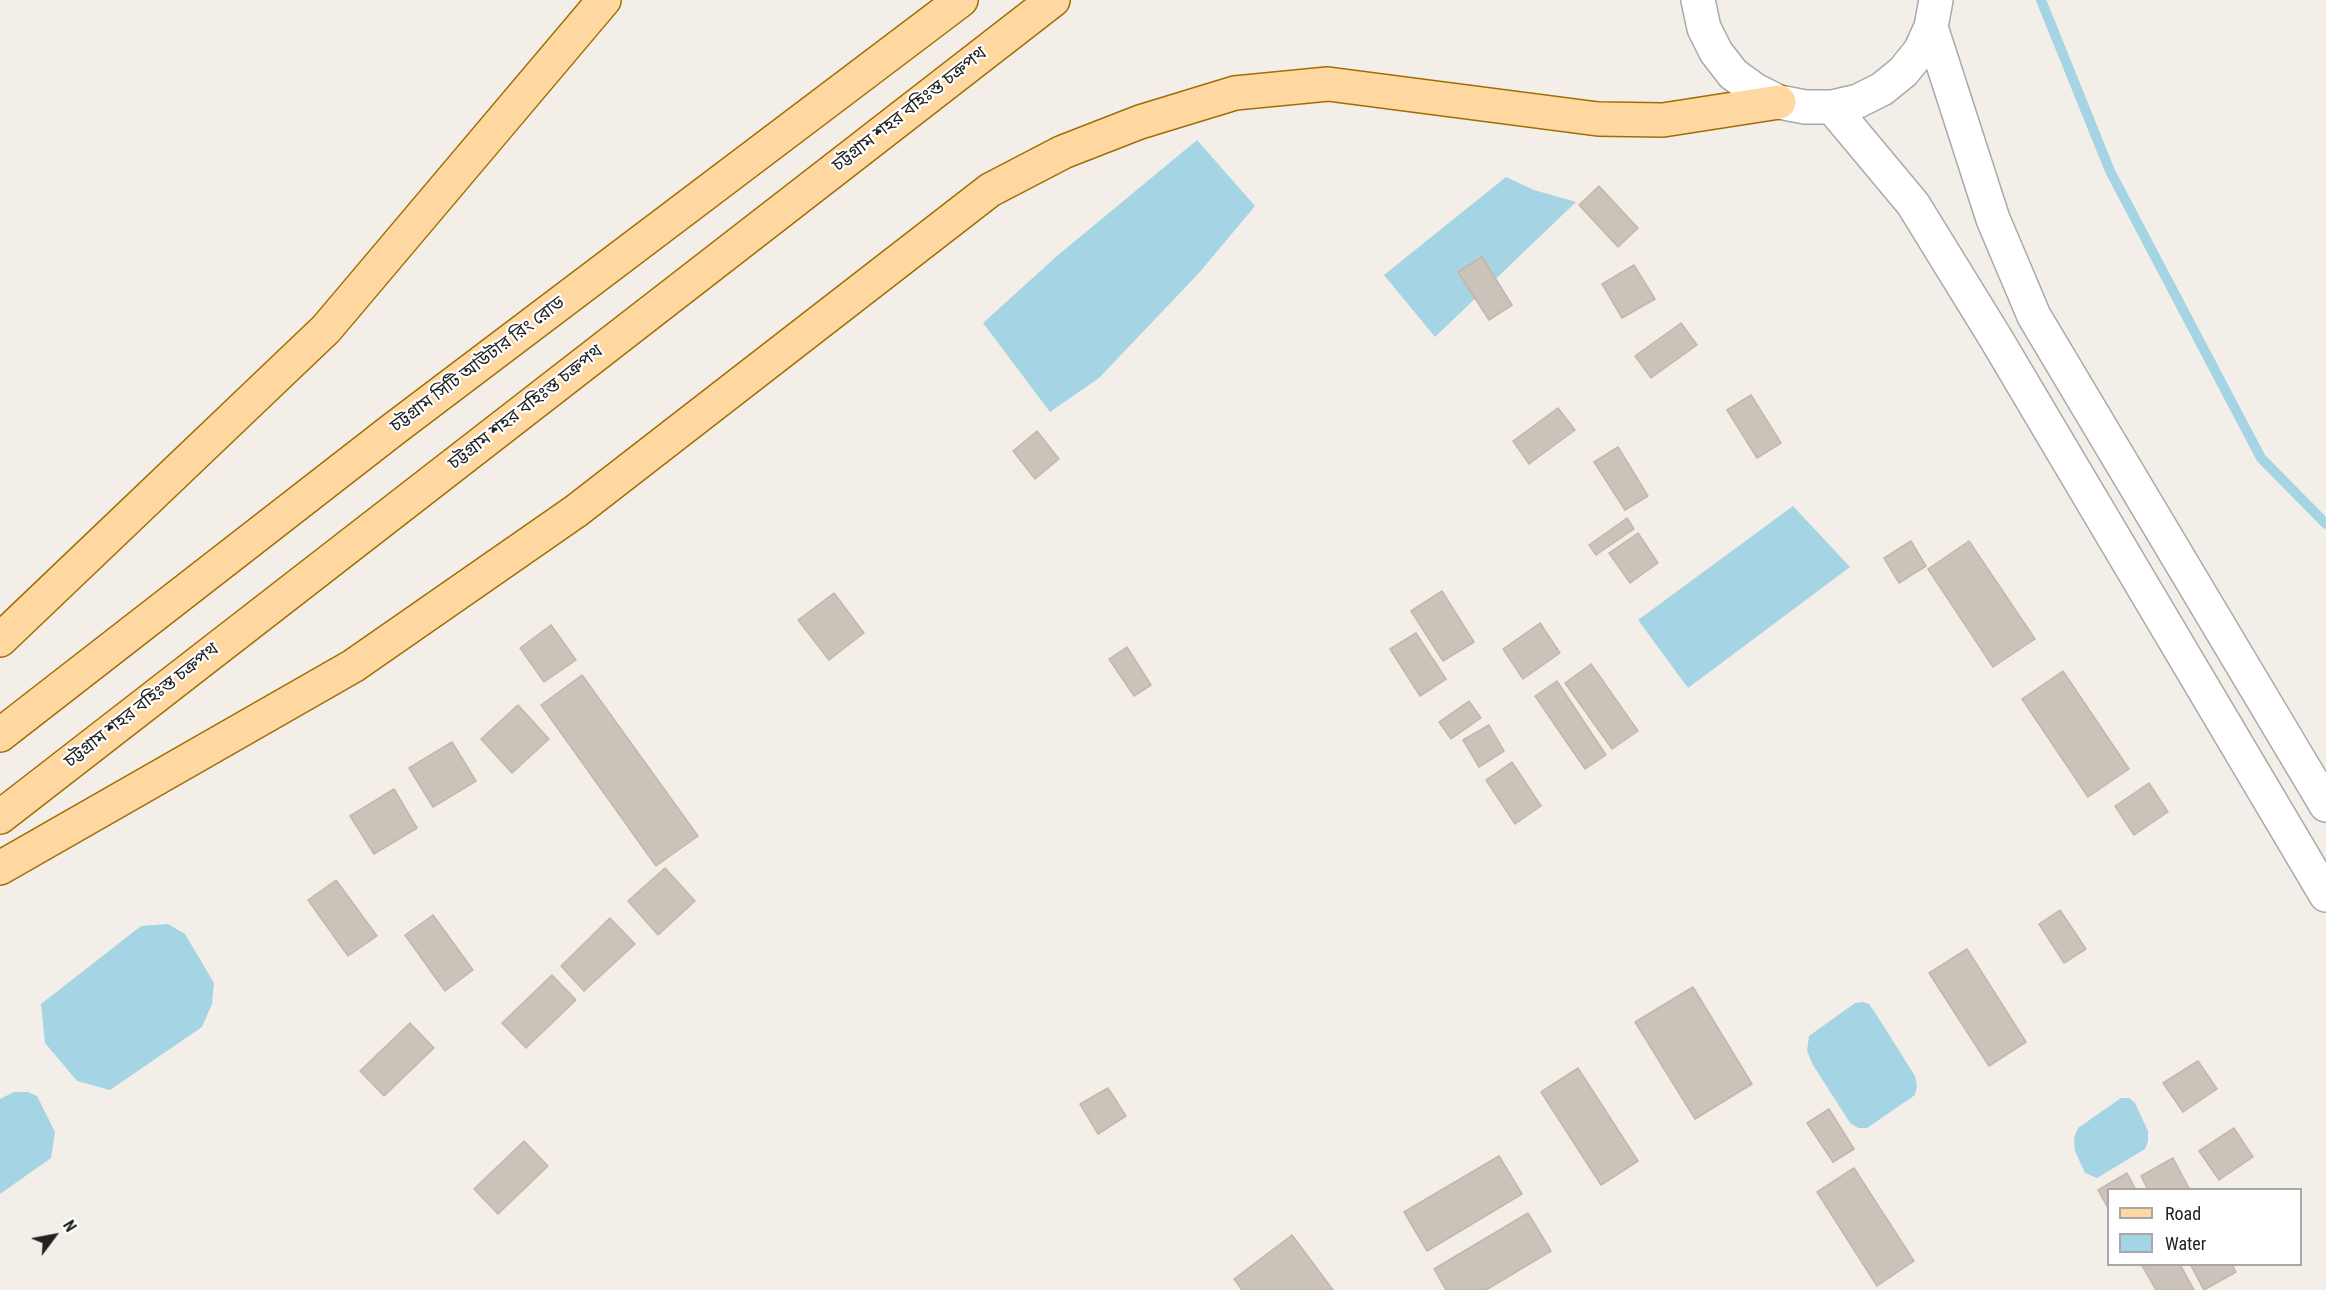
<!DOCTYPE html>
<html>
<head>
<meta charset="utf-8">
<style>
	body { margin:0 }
	#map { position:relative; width:2326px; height:1290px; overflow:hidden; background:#f3efe8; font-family:"Roboto Condensed",sans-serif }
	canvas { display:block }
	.legend { position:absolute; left:2107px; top:1188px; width:195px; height:78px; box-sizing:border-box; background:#fff; border:2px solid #a7a7a7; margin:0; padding:8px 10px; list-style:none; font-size:18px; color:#222 }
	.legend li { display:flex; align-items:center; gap:12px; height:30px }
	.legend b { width:30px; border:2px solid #a7a7a7 }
	.north { position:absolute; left:24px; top:1206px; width:60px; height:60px; -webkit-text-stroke:4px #fff; paint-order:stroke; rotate:58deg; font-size:16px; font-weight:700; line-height:24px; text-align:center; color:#222 }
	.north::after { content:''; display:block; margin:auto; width:21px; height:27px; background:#222; clip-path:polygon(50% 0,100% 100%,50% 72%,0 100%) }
</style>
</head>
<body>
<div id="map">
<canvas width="2326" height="1290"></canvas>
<ul class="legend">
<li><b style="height:8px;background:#ffd8a1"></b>Road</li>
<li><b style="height:16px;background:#a5d4e4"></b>Water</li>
</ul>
<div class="north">N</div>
</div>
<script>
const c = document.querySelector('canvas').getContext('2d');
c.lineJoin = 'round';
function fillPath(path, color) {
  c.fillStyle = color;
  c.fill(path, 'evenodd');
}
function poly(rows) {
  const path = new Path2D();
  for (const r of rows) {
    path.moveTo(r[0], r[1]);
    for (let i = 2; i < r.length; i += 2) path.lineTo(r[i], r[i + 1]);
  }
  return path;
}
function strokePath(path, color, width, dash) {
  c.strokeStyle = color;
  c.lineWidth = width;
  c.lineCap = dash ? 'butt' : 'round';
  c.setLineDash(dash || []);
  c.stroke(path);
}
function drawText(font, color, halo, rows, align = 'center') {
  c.font = font + ' "Roboto Condensed","Noto Sans Bengali",sans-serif';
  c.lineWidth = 4.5;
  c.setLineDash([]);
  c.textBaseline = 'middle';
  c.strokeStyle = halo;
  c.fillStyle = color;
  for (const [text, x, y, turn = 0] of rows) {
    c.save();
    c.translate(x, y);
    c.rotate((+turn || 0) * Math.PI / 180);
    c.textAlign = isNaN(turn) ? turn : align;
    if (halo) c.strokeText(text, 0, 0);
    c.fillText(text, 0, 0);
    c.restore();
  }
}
const water = poly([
	[1197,140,1255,206,1199,273,1099,378,1050,412,983,323,1057,256],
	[1506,177,1534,190,1576,202,1435,337,1384,275],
	[1793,506,1850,567,1688,688,1638,620],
	[168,924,185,934,214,983,212,1004,202,1027,110,1090,77,1081,45,1043,41,1004,141,926],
	[1863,1002,1869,1004,1874,1011,1915,1076,1917,1086,1915,1095,1867,1128,1858,1128,1850,1123,1813,1065,1807,1051,1809,1036,1855,1003],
	[14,1092,28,1092,37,1096,55,1132,51,1158,0,1194,0,1099],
	[2121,1098,2129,1098,2135,1103,2148,1131,2148,1141,2145,1149,2097,1178,2085,1173,2075,1151,2074,1138,2078,1128]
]);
const stream = poly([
	[2041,0,2110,171,2261,458,2326,524]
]);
const building = poly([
	[1599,186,1638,228,1618,247,1579,205,1599,186],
	[1482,257,1512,305,1489,320,1458,272,1482,257],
	[1634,265,1655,299,1622,318,1602,284,1634,265],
	[1681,323,1697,345,1651,378,1635,356,1681,323],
	[1751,395,1781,443,1757,458,1727,410,1751,395],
	[1558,408,1575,430,1529,464,1513,441,1558,408],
	[1037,431,1059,459,1035,479,1013,451,1037,431],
	[1618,447,1648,496,1625,510,1594,462,1618,447],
	[1627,518,1634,529,1596,555,1589,545,1627,518],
	[1638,533,1658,563,1630,583,1609,553,1638,533],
	[1911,541,1926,566,1899,583,1884,558,1911,541],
	[1969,541,2035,639,1993,667,1928,569,1969,541],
	[1442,591,1474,642,1443,661,1411,611,1442,591],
	[834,593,864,633,829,660,798,620,834,593],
	[1540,623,1560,653,1523,679,1503,649,1540,623],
	[551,625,576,660,544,682,520,648,551,625],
	[1416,633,1446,679,1420,696,1390,649,1416,633],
	[1127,647,1151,685,1134,696,1109,659,1127,647],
	[1591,664,1638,731,1612,749,1565,683,1591,664],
	[2063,671,2129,769,2088,797,2022,699,2063,671],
	[582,675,698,836,656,866,541,705,582,675],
	[1557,681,1606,755,1585,769,1535,696,1557,681],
	[1469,701,1481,718,1451,739,1439,722,1469,701],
	[518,705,549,739,512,773,481,739,518,705],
	[1489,725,1504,751,1479,767,1463,740,1489,725],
	[452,742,476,781,433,807,409,768,452,742],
	[1512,762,1541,806,1515,824,1486,780,1512,762],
	[2149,783,2168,812,2134,835,2115,806,2149,783],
	[394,789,417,828,374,854,350,816,394,789],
	[665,868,695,901,658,935,628,901,665,868],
	[336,880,377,936,348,956,308,900,336,880],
	[2060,910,2086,949,2064,963,2039,924,2060,910],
	[433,915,473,970,445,991,405,935,433,915],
	[610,918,635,944,584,991,561,966,610,918],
	[1967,949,2026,1042,1989,1066,1929,973,1967,949],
	[552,975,576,1000,526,1048,502,1023,552,975],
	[1693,987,1752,1084,1695,1119,1635,1022,1693,987],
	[410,1023,434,1048,384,1096,360,1071,410,1023],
	[2198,1061,2217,1089,2183,1112,2163,1083,2198,1061],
	[1578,1068,1638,1161,1601,1185,1541,1092,1578,1068],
	[1108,1088,1126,1116,1098,1134,1080,1104,1108,1088],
	[1829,1109,1854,1149,1833,1162,1807,1123,1829,1109],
	[2234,1128,2253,1157,2219,1180,2199,1151,2234,1128],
	[524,1141,548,1166,498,1214,474,1189,524,1141],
	[1499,1156,1522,1194,1427,1251,1404,1212,1499,1156],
	[2173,1158,2190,1190,2148,1190,2141,1176,2173,1158],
	[1854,1168,1914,1261,1877,1286,1817,1192,1854,1168],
	[2127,1173,2136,1190,2108,1190,2108,1208,2098,1190,2127,1173],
	[1528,1213,1551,1251,1486,1290,1446,1290,1434,1269,1528,1213],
	[1292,1235,1333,1290,1242,1290,1234,1279,1292,1235],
	[2141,1264,2180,1264,2194,1290,2156,1290,2141,1264],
	[2190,1264,2232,1264,2236,1272,2204,1290,2190,1264]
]);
const minor = poly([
	[1698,0,1704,28,1716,52,1733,74,1755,90,1779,102,1805,107,1832,107,1858,101,1882,89,1903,72,1920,51,1931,27,1936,0],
	[1931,27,1993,219,2034,316,2326,805],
	[1832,107,1913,204,1995,337,2326,895]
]);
const major = poly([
	[0,640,326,329,604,0],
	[0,735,395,428,961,0],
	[0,817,1053,0],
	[0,868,353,666,576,511,990,190,1063,152,1140,122,1235,93,1328,84,1598,119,1663,120,1779,102]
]);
const streetNames = [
	["চট্টগ্রাম শহর বহিঃস্ত চক্রপথ",910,110,-38],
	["চট্টগ্রাম সিটি আউটার রিং রোড",478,365,-37],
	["চট্টগ্রাম শহর বহিঃস্ত চক্রপথ",526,408,-38],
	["চট্টগ্রাম শহর বহিঃস্ত চক্রপথ",142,706,-38]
];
fillPath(water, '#a5d4e4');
strokePath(stream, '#a5d4e4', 10);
fillPath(building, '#cbc2ba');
strokePath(building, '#c6b6a8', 1.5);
strokePath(minor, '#a9a9a9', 36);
strokePath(major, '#a06e00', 36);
strokePath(minor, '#fff', 33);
strokePath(major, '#ffd8a1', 33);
drawText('18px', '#222', '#fff', streetNames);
</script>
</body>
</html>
